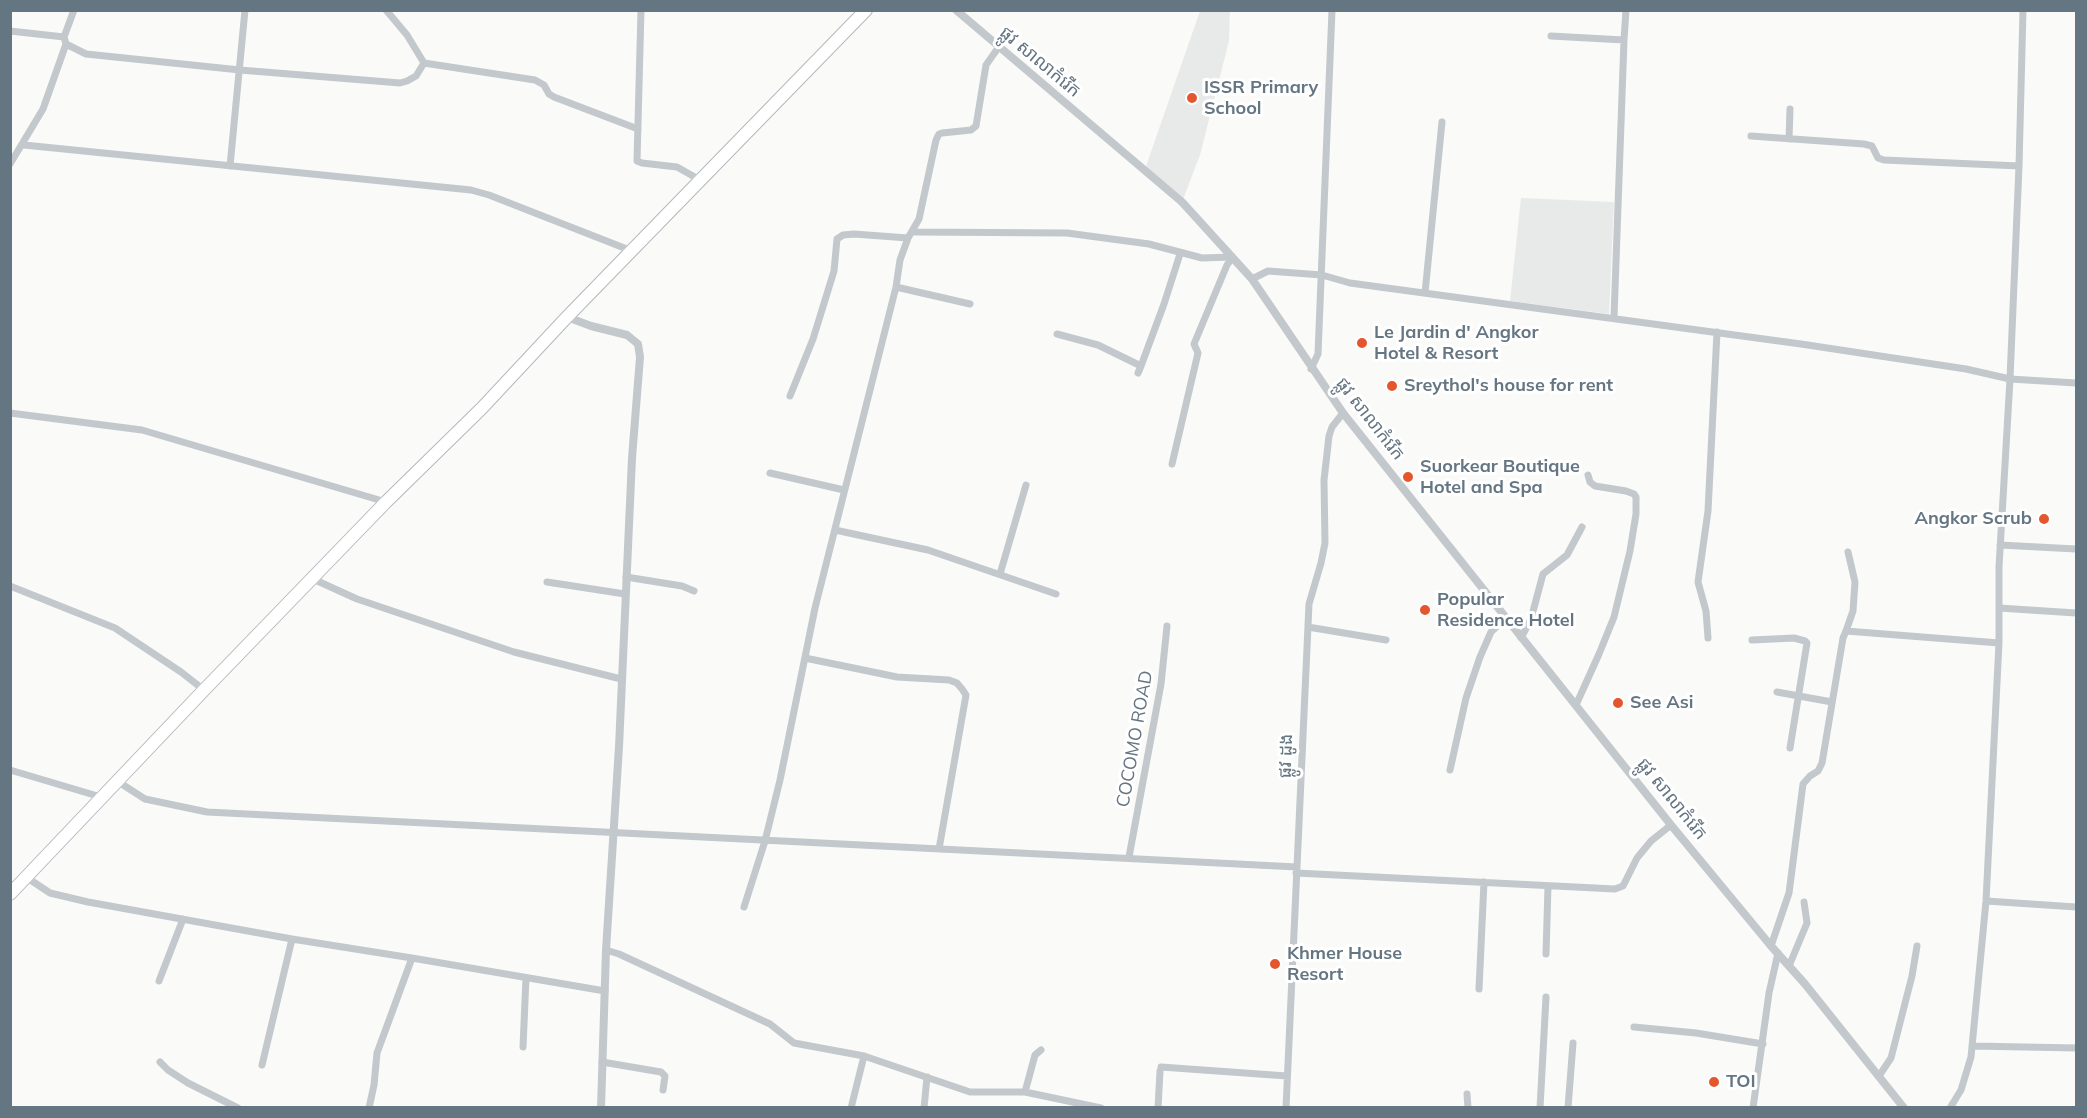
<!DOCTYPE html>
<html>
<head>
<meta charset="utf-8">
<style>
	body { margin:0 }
	#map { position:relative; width:2087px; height:1118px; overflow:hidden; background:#fafaf8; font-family:Mulish,sans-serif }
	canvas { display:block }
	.frame { position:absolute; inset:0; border:12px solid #657683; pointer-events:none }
</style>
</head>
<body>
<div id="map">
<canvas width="2087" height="1118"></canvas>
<div class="frame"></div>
</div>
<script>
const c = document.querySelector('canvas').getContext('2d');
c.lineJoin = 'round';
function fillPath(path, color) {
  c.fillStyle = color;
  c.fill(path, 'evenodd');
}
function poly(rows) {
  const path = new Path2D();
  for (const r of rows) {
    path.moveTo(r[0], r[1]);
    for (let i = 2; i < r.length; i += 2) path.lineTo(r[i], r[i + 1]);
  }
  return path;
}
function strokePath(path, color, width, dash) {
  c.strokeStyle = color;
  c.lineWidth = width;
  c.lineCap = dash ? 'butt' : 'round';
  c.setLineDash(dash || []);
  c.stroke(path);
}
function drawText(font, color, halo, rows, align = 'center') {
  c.font = font + ' Mulish,"Noto Sans Khmer",sans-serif';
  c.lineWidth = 6;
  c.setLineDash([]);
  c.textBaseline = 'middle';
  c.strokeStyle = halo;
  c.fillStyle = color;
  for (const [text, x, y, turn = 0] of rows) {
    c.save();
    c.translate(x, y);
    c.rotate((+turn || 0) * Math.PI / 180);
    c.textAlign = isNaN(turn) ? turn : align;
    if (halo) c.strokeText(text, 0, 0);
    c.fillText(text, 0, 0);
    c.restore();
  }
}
const built = poly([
	[1200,11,1230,11,1229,41,1200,155,1182,202,1144,172],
	[1521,198,1614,202,1609,314,1510,301]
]);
const minor = poly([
	[74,10,64,37,66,44,86,54,240,70,400,83,407,81,416,76,424,63,407,35,386,10],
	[641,10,637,161,642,163,677,167,700,180],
	[10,31,64,37],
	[1551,36,1624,40,1614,317],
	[1624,40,1626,10],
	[424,63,535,80,544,85,549,94,554,97,638,129],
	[1751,136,1864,144,1872,146,1878,158,1884,160,2019,166],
	[1789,139,1790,109],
	[24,145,471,190,489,195,632,251],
	[10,164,43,109,66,44],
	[230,166,245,10],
	[914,232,1067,233,1149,244,1202,258,1232,257],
	[1252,279,1268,271,1322,275,1350,283,1801,344,1966,369,2010,379,2076,383],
	[896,287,970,304],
	[1425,293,1442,122],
	[1057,334,1098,345,1141,366,1138,373],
	[1141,366,1164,304,1180,254],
	[1311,369,1318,354,1332,10],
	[790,396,813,339,834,271,837,239,843,235,854,234,908,238],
	[10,413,142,430,386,502],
	[1172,464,1198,353,1194,344,1227,265,1232,258],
	[770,473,844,490],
	[835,530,928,550,1056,594],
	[2000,545,2076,549],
	[1000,574,1026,485],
	[626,577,682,586,694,591],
	[313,579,357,599,514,652,621,679],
	[547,582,625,594],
	[10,586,115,628,181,672,204,690],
	[1999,608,2076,613],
	[1308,627,1386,640],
	[1846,631,1853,611,1855,582,1848,552],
	[1521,638,1531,619,1543,574,1567,555,1582,527],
	[1708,638,1706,611,1698,582,1708,511,1717,332],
	[1752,640,1794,638,1805,641,1807,643,1790,748],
	[805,658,897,677,949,680,957,683,962,689,966,695,939,849],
	[1777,692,1832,702],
	[1576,705,1599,654,1614,617,1630,551,1636,514,1636,497,1634,494,1626,491,1595,486,1590,482,1588,475],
	[10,770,101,797],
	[1450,770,1466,698,1480,657,1491,632,1506,618],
	[117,781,145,799,207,812,1297,867],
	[1129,857,1161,684,1167,626],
	[1296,873,1615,889,1623,886,1637,858,1651,841,1671,825],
	[26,877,50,893,88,902,292,939,412,958,605,991],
	[1986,901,2076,907],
	[744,907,765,841,780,780,815,608,896,287,900,260,908,238,919,219,936,140,939,134,942,133,971,130,976,126,986,65,998,48],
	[1771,946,1789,893,1803,784,1810,776,1818,771,1822,763,1843,638,1846,631,1999,643],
	[606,950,619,954,770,1024,794,1043,864,1056,970,1092,1025,1092,1101,1108],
	[1546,954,1548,886],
	[1789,966,1807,923,1804,902],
	[159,981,183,919],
	[1479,989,1484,882],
	[1634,1027,1696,1033,1763,1044],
	[1973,1046,2076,1048],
	[523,1047,526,978],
	[160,1062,168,1070,188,1083,238,1108],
	[602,1062,661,1072,665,1076,663,1090],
	[262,1065,292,939],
	[1161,1067,1287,1076],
	[1879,1076,1891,1058,1912,976,1917,946],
	[1025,1092,1035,1055,1041,1050],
	[1467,1094,1468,1108],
	[369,1108,374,1085,377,1053,412,958],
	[851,1108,864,1056],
	[924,1108,927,1077],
	[1158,1108,1160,1071],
	[1286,1108,1309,604,1321,563,1325,543,1324,480,1329,436,1332,427,1343,413],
	[1540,1108,1546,997],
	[1568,1108,1573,1043],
	[1753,1108,1769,993,1778,953],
	[1950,1108,1961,1090,1971,1057,1986,901,1999,643,1999,567,2010,379,2019,166,2023,10]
]);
const tertiary = poly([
	[956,10,1182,202,1252,279,1343,413,1671,825,1771,946,1805,984,1904,1108],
	[567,317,591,326,627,335,638,344,640,357,632,458,619,747,606,950,601,1108]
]);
const trunk = poly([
	[10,894,204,690,386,502,482,408,567,317,866,10]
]);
const markers = [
	[1192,98,6,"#e4572e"],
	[1362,343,6,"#e4572e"],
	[1392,386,6,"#e4572e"],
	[1408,477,6,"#e4572e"],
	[2044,519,6,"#e4572e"],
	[1425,610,6,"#e4572e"],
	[1618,703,6,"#e4572e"],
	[1275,964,6,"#e4572e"],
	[1714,1082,6,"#e4572e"]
];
const streetNames = [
	["ផ្លូវ សាលាកំរើក",1040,62,40],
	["ផ្លូវ សាលាកំរើក",1370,419,52],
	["COCOMO ROAD",1135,739,-80],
	["ផ្លូវ ដូង",1286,756,-88],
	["ផ្លូវ សាលាកំរើក",1672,799,51]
];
const poiNames = [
	["ISSR Primary",1204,88],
	["School",1204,109],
	["Le Jardin d' Angkor",1374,333],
	["Hotel & Resort",1374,354],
	["Sreythol's house for rent",1404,386],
	["Suorkear Boutique",1420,467],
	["Hotel and Spa",1420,488],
	["Angkor Scrub",2032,519,"right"],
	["Popular",1437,600],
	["Residence Hotel",1437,621],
	["See Asi",1630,703],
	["Khmer House",1287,954],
	["Resort",1287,975],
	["TOI",1726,1082]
];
fillPath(built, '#e8e9e9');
strokePath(trunk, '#b4b9bd', 14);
strokePath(minor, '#c3c8cc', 7);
strokePath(tertiary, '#c3c8cc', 8);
strokePath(trunk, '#fff', 12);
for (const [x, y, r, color] of markers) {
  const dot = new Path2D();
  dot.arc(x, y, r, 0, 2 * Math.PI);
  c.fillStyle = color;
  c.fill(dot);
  strokePath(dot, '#fff', 2);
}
drawText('18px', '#657683', '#fff', streetNames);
drawText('bold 18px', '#657683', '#fff', poiNames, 'left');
</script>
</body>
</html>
